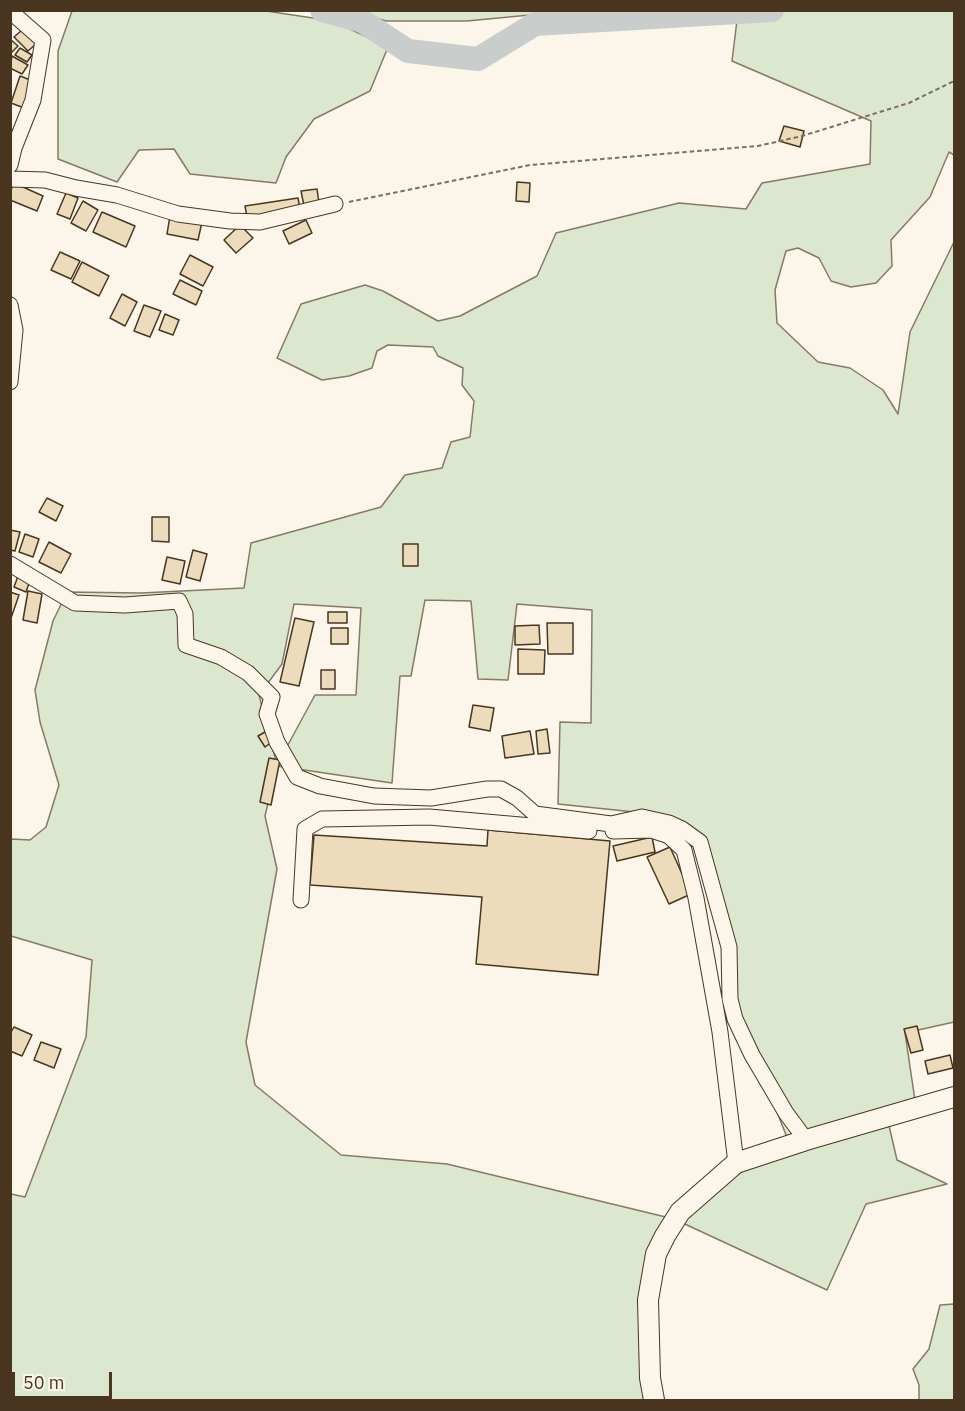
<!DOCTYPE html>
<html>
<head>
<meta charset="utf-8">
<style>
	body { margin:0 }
	#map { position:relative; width:965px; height:1411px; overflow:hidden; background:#fbf6e9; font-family:"IBM Plex Sans",sans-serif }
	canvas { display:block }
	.frame { position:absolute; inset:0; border:12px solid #4a3520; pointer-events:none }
	.scale { position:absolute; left:12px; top:1372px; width:100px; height:27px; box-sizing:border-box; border:3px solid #4a3520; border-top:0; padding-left:8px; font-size:18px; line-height:21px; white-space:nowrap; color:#4a3520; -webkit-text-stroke:4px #fbf6e9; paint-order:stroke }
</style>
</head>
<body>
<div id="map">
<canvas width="965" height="1411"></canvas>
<div class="frame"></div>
<div class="scale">50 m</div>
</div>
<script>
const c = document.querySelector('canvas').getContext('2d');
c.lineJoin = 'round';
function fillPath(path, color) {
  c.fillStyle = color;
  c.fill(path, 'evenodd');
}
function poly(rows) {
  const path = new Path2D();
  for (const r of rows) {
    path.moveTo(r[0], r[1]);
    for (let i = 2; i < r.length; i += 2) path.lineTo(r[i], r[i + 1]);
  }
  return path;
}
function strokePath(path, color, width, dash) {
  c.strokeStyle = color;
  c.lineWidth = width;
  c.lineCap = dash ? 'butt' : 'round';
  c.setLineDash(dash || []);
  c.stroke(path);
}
const green = poly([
	[786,10,954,11,954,155,949,152,930,197,891,240,892,266,876,283,851,287,831,281,819,258,798,248,786,251,775,290,777,323,818,362,850,368,883,390,898,414,910,332,954,242,954,1022,905,1033,916,1107,887,1117,897,1160,947,1184,866,1204,827,1290,674,1219,654,1280,660,1400,11,1400,11,1194,25,1197,86,1037,92,960,11,936,11,839,30,840,46,827,59,785,40,722,35,690,53,621,67,592,141,593,244,588,251,543,381,507,405,475,442,468,451,442,470,437,474,401,462,385,463,368,438,356,433,347,388,345,377,351,372,368,349,376,322,380,277,358,301,304,365,285,383,291,438,321,460,316,537,276,556,233,679,203,746,209,762,183,870,164,871,121,732,61,738,12,786,10],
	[425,600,471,601,478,679,508,680,517,604,592,610,591,723,560,722,558,804,663,815,691,833,705,863,737,1010,788,1140,674,1219,447,1164,341,1155,255,1085,246,1042,277,869,265,816,277,766,392,783,400,676,411,676,425,600],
	[294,604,361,608,356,695,315,695,277,765,259,695,282,664,294,604],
	[72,11,266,11,333,21,388,47,370,91,314,119,286,157,276,183,190,174,174,149,139,150,117,182,58,159,58,51,72,11],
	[351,11,351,10,572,11,467,21,386,21,351,11],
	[954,1304,954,1400,919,1400,919,1385,913,1369,929,1349,940,1305,954,1304]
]);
const river = poly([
	[322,10,362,21,408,51,478,59,535,24,772,10]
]);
const building = poly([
	[22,30,36,44,28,51,14,37,22,30],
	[10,39,18,46,10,54,10,39],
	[20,48,32,55,27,62,15,55,20,48],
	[12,56,28,65,22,74,10,68,12,56],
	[20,76,33,81,24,108,11,103,20,76],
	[784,126,804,131,800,147,779,141,784,126],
	[517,182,530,183,529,202,516,201,517,182],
	[14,183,43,196,37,211,10,200,10,192,14,183],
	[317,189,319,203,304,206,301,191,317,189],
	[66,193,78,198,70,219,57,214,66,193],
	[298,198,300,209,247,217,245,206,298,198],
	[83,201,98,210,86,231,71,223,83,201],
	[102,212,135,226,126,247,93,232,102,212],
	[170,216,202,222,198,240,167,234,170,216],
	[306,220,312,233,289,244,283,231,306,220],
	[240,225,253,238,236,253,224,240,240,225],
	[60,252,80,261,71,279,51,270,60,252],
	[190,255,213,267,203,286,180,274,190,255],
	[82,262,109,276,99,296,72,282,82,262],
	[180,280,202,291,196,305,173,294,180,280],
	[122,294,137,302,125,326,110,318,122,294],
	[144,305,161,311,150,337,134,331,144,305],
	[165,314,179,320,173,335,159,330,165,314],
	[47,498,63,506,56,521,39,512,47,498],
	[152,517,169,517,169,542,152,541,152,517],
	[10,530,20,532,15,551,10,550,10,530],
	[25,534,39,539,33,557,19,552,25,534],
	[49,542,71,554,61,573,39,562,49,542],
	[403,544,418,544,418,566,403,566,403,544],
	[193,550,207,554,200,581,186,577,193,550],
	[167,557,185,561,180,584,162,580,167,557],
	[18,576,30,580,26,592,14,587,18,576],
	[28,591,42,594,37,623,23,620,28,591],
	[10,592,19,595,10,621,10,592],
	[328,612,347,612,347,623,328,623,328,612],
	[295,618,314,622,299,686,280,682,295,618],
	[547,623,573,623,573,654,548,654,547,623],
	[539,625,540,644,515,645,515,626,539,625],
	[331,628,348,628,348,644,331,644,331,628],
	[518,649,545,650,544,674,518,674,518,649],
	[321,670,335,670,335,689,321,689,321,670],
	[473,705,494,708,490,731,469,727,473,705],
	[547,729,550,753,538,754,536,731,547,729],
	[530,731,534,754,505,758,502,736,530,731],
	[265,732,272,742,265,747,258,736,265,732],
	[269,758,280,760,271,805,260,802,269,758],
	[488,830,610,841,598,975,476,964,482,897,310,885,314,835,487,846,488,830],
	[652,837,655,852,617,861,613,846,652,837],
	[670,847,691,894,669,904,647,857,670,847],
	[917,1026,923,1050,911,1053,904,1029,917,1026],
	[14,1027,32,1035,22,1056,10,1051,10,1034,14,1027],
	[41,1042,61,1049,54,1068,34,1060,41,1042],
	[950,1055,953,1068,928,1074,925,1061,950,1055]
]);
const path = poly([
	[349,202,530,165,758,146,802,136,909,103,954,81]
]);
const minor = poly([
	[10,11,43,40,33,100,14,148,10,165],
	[10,179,45,180,76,188,117,195,178,214,230,221,260,222,335,204],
	[10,305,15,330,10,382],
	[10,564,75,603,125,605,179,601,185,614,186,645,221,657,248,673,272,697,267,714,277,742,297,777,320,786,374,796,431,798,487,789,501,789,517,798,535,814,611,824,642,817,669,823,682,829,700,842,729,947,730,999,735,1019,752,1055,786,1113,806,1140],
	[613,831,651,830,669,836,684,850,696,898,720,1032,736,1163],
	[301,900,305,829,322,819,429,817,589,831]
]);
const major = poly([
	[654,1400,650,1378,648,1300,656,1254,665,1236,680,1212,736,1163,806,1140,954,1097]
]);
fillPath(green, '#dce7d0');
strokePath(green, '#887966', 1.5);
strokePath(river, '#c9cecd', 24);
fillPath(building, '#ecdcbc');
strokePath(building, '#4a3520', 1.5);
strokePath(minor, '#4a3520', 17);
strokePath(major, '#4a3520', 22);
strokePath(path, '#7f6f5c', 2, [4.5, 3]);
strokePath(minor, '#fbf6e9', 15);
strokePath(major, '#fbf6e9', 20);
</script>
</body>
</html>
